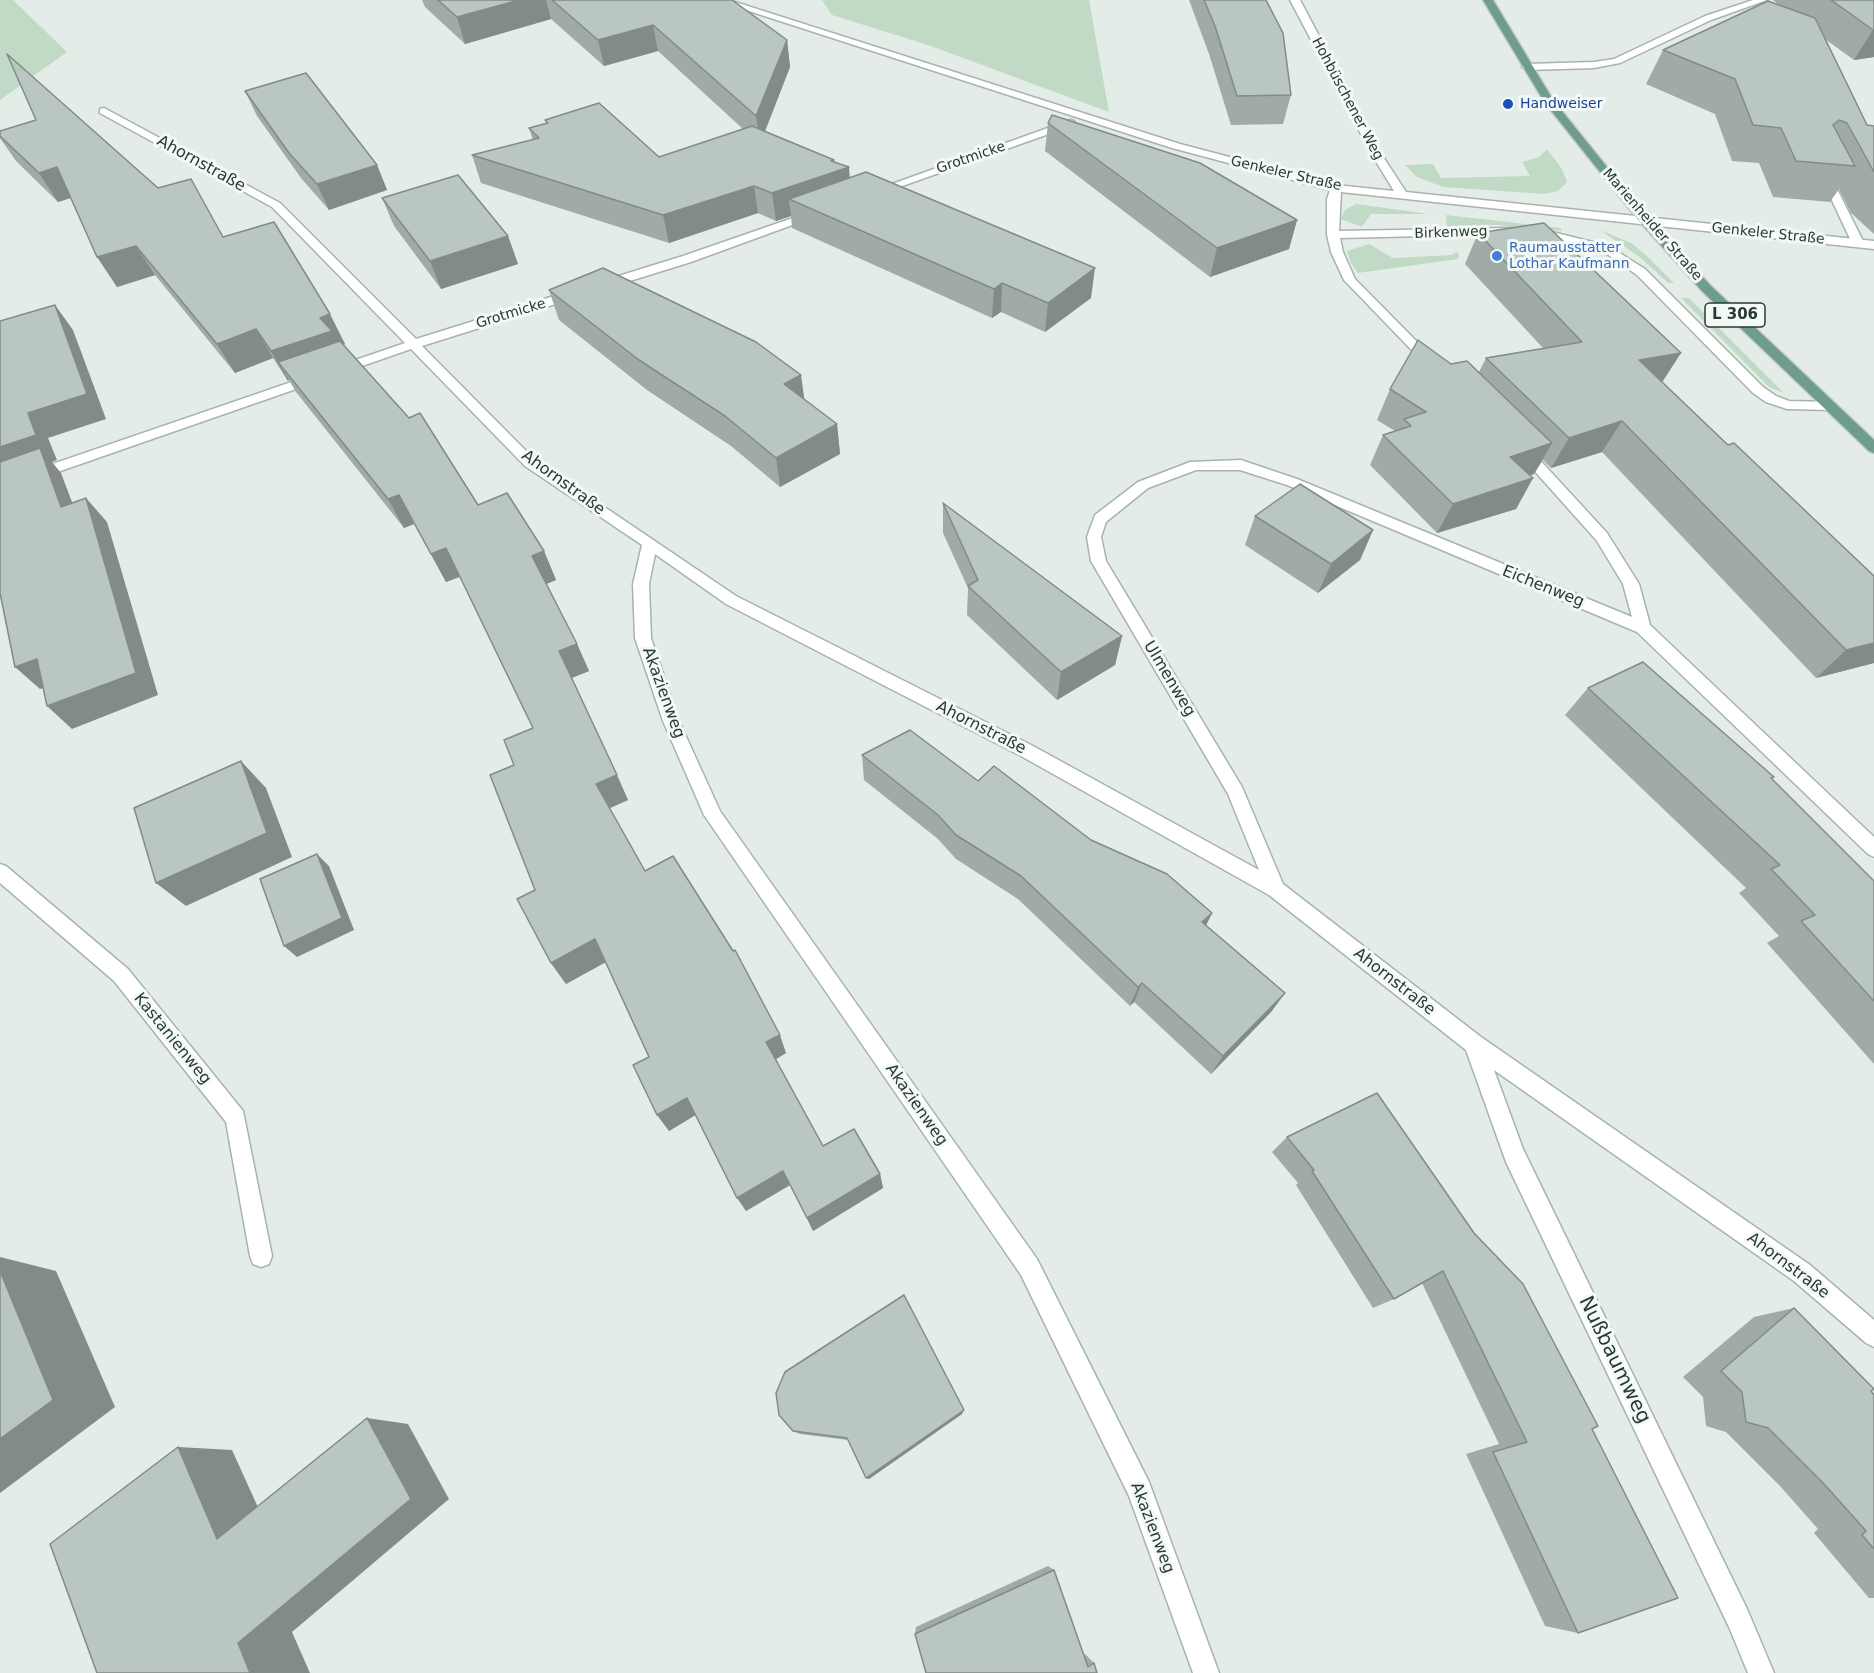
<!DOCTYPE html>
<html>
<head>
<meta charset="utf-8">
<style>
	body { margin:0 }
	canvas { display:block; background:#e4ece8 }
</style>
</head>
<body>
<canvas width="1874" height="1673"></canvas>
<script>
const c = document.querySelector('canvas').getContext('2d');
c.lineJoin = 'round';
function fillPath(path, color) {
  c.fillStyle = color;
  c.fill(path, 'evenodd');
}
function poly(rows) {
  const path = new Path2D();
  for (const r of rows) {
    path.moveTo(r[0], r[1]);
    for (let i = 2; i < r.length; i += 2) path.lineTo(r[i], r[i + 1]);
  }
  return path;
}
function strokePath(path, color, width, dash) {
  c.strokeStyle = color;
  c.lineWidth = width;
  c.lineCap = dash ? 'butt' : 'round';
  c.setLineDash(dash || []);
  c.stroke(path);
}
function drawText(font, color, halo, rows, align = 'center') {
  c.font = font + ' "DejaVu Sans",sans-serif';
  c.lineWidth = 6;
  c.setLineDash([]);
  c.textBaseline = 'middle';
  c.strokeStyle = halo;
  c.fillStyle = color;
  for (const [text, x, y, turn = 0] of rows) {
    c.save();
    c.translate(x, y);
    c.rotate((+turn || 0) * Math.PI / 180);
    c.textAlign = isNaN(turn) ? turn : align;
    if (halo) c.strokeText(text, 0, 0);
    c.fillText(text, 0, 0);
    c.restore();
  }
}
const green = poly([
	[0,0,13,0,67,52,0,100],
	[822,0,1089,0,1109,112,928,45,832,15],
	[1547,149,1562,169,1567,182,1558,191,1545,194,1443,187,1417,177,1405,165,1433,164,1441,178,1530,176,1522,162,1539,157],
	[1356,204,1429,214,1371,214,1362,227,1341,219,1345,210],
	[1446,215,1561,228,1561,231,1496,225,1447,227],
	[1600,230,1631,243,1646,255,1674,283,1668,283,1641,258],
	[1369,244,1393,258,1452,255,1457,252,1459,254,1458,259,1358,273,1351,263,1347,251],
	[1681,298,1689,298,1784,393,1769,387]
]);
const lane = poly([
	[1825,172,1830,175,1864,243,1862,245,1858,247,1852,243,1820,175,1825,172]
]);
const street = poly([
	[715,0,729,0,1180,144,1336,185,1394,191,1372,155,1290,0,1300,0,1382,155,1406,192,1874,241,1874,249,1341,192,1339,231,1511,228,1552,232,1597,243,1615,250,1645,269,1763,387,1776,396,1789,401,1830,402,1837,406,1830,410,1787,409,1766,402,1753,393,1637,275,1607,254,1589,248,1552,238,1511,234,1340,238,1343,252,1355,279,1438,363,1437,366,1427,366,1344,280,1331,252,1327,235,1327,199,1330,190,1172,148,715,0],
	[1753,0,1767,0,1711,20,1620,63,1594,68,1527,70,1522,67,1527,64,1594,62,1614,59,1705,16,1753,0],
	[104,108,280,203,416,339,570,291,578,291,578,297,422,346,535,460,736,596,1033,746,1259,870,1228,794,1091,561,1087,537,1095,515,1138,482,1190,462,1241,460,1297,479,1632,617,1623,584,1597,541,1515,449,1517,446,1527,446,1607,533,1639,584,1650,625,1874,837,1874,857,1868,854,1637,632,1287,485,1240,470,1196,470,1148,488,1106,522,1101,537,1106,561,1242,787,1283,884,1481,1037,1810,1265,1874,1320,1874,1347,1866,1343,1794,1281,1494,1070,1523,1149,1747,1609,1774,1673,1748,1673,1729,1627,1506,1162,1466,1050,1269,895,1021,756,726,604,655,554,649,584,651,638,679,721,720,811,1037,1259,1149,1482,1219,1673,1193,1673,1129,1496,1021,1275,704,815,663,721,635,638,633,584,642,545,525,466,411,349,0,492,0,482,405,343,272,207,100,113,100,109,104,108],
	[1070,120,1074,121,1074,125,877,195,869,195,867,193,1070,120],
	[813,211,819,214,817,216,691,262,604,289,600,290,594,286,596,283,683,256,813,211],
	[0,864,6,866,128,969,243,1111,272,1256,269,1264,261,1267,253,1264,250,1256,226,1122,114,981,0,883,0,864]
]);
const primary = poly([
	[1483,0,1493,0,1553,100,1648,218,1711,286,1874,440,1874,453,1869,451,1703,292,1640,222,1545,103,1483,0]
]);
const wall = poly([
	[422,0,732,0,787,40,790,67,765,131,834,162,849,178,1091,298,1045,332,1001,312,992,318,792,228,791,216,776,221,758,213,669,243,481,183,472,155,533,140,529,128,546,123,545,120,659,157,743,129,658,51,604,66,551,19,465,44,425,7],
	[1189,0,1266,0,1291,95,1283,124,1231,125,1209,54],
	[1773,0,1874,0,1874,57,1854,60,1825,39,1867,125,1874,126,1874,234,1851,213,1839,189,1830,202,1773,197,1759,163,1732,161,1715,114,1646,84,1663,50,1780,6],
	[245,91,377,165,387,190,329,210,301,178,257,116],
	[1048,123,1297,220,1289,249,1210,277,1045,151],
	[0,131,158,188,224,237,345,344,344,345,478,505,544,551,556,580,546,584,577,644,589,671,572,678,628,800,609,808,645,871,786,1053,776,1059,823,1146,880,1174,883,1188,813,1231,790,1185,746,1211,696,1115,669,1131,649,1057,605,962,566,984,551,963,535,890,514,765,533,728,460,577,446,582,414,524,404,528,296,392,289,380,288,381,273,358,235,373,155,275,117,287,71,198,58,202,16,161,0,138],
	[382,198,508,236,518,264,441,289,394,226],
	[1478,233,1662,382,1874,663,1816,678,1602,452,1551,468,1543,460,1534,474,1530,475,1533,478,1516,509,1437,533,1370,465,1383,435,1395,431,1377,420,1390,389,1479,372,1486,358,1543,348,1465,264],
	[549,290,837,424,840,454,780,487,731,446,647,390,559,320],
	[943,503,1122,636,1115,665,1057,700,967,615,968,588,943,533],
	[1255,516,1373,530,1360,560,1318,593,1245,545],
	[1588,688,1874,881,1874,1064,1767,943,1779,936,1739,893,1746,888,1565,715],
	[862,755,978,781,1091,840,1212,913,1206,925,1285,993,1271,1012,1211,1074,1134,1002,1130,1006,1018,899,956,859,938,839,864,780],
	[1377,1093,1592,1429,1578,1633,1545,1626,1466,1454,1499,1444,1422,1283,1394,1299,1373,1308,1296,1185,1298,1183,1272,1152,1287,1137],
	[1794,1308,1874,1395,1874,1598,1869,1598,1814,1533,1818,1529,1780,1486,1726,1432,1706,1426,1703,1397,1683,1377,1754,1317],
	[962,1414,869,1479,866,1478,848,1440,800,1434,793,1431],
	[1048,1566,1054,1570,1084,1655,1085,1654,1094,1663,1097,1673,915,1634,916,1627]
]);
const shadedWall = poly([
	[519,0,546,0,551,19,465,44,457,17],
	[653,25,658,51,604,66,598,40],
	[1873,30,1874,30,1874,57,1854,60],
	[787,40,790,67,760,144,756,116],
	[834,160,835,172,849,167,851,195,789,199,791,216,776,221,772,193],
	[377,165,387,190,329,210,317,184],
	[57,167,76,196,58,202,39,173],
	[754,186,758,213,669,243,663,215],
	[1297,220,1289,249,1210,277,1217,248],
	[508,236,518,264,441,289,430,261],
	[136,246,155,275,117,287,97,257],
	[1095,268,1091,298,1045,332,1048,303],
	[1002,283,1001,312,992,318,994,289],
	[55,305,73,330,106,419,48,438,57,460,52,462,61,473,83,531,0,480,0,447,28,413],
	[330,314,345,344,340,346,278,362,289,380,288,381,271,351,320,318],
	[256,329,273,358,235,373,217,344],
	[1681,353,1661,384,1639,360],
	[801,375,805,404,784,384],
	[1622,421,1602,452,1551,468,1569,438],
	[837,424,840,454,780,487,776,458],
	[1552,443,1534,474,1493,487,1510,457],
	[1533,478,1516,509,1437,533,1453,504],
	[399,495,414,524,404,528,388,499],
	[86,498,107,522,158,695,72,729,47,706],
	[1373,530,1360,560,1318,593,1331,564],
	[446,548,461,576,446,582,431,554],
	[544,551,556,580,544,585,532,556],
	[1122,636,1115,665,1057,700,1061,672],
	[1874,643,1874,663,1816,678,1846,650],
	[577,644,589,671,571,678,559,651],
	[37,659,62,682,40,689,15,667],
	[241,761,266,788,292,857,186,906,156,883],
	[617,775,628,800,608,809,596,784],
	[317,854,329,866,354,930,297,957,284,946],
	[1212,913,1202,934,1202,922],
	[595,939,608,961,566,984,551,963],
	[1142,983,1134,1002,1130,1006,1138,987],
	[1285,993,1271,1012,1211,1074,1223,1056],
	[780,1035,786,1053,773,1061,766,1042],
	[687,1098,697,1114,669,1131,657,1115],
	[783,1171,790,1185,746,1211,737,1198],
	[880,1174,883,1188,813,1231,807,1218],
	[0,1257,56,1271,115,1407,0,1493],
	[964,1410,962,1414,869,1479,866,1478],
	[367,1418,408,1424,449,1499,292,1632,310,1673,250,1673,238,1643],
	[178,1447,232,1450,271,1536,217,1539]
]);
const building = poly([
	[438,0,519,0,457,17,438,0],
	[552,0,732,0,787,40,756,116,653,25,598,40,552,0],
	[1204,0,1266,0,1283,33,1291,95,1237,96,1215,26,1204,0],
	[1831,0,1874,0,1874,30,1873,30,1831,0],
	[1768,1,1815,18,1867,125,1874,126,1874,172,1847,123,1839,120,1833,125,1855,166,1796,161,1781,128,1753,125,1735,79,1663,50,1768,1],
	[7,54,158,188,191,179,223,237,274,222,330,314,320,318,332,331,271,351,256,329,217,344,136,246,97,257,57,167,39,173,0,136,0,131,36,120,7,54],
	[306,73,377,165,317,184,289,153,245,91,306,73],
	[599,103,659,157,752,126,834,160,831,161,849,167,772,193,754,186,663,215,472,155,539,138,529,128,548,123,545,120,599,103],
	[1052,115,1200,163,1297,220,1217,248,1048,123,1052,115],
	[866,172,1095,268,1048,303,1002,283,994,289,789,199,866,172],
	[458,175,508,236,430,261,382,198,458,175],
	[1544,223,1681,353,1639,360,1728,445,1734,443,1874,576,1874,643,1846,650,1622,421,1569,438,1486,358,1582,342,1478,233,1544,223],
	[603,268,756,342,801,375,784,384,837,424,776,458,725,416,639,360,549,290,603,268],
	[55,305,87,394,28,413,36,435,0,447,0,321,55,305],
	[1418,340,1451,364,1467,361,1552,443,1510,457,1533,478,1453,504,1383,435,1411,426,1404,419,1426,412,1390,389,1418,340],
	[340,341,409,418,420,413,478,505,507,493,544,551,532,556,577,644,559,651,617,775,596,784,645,871,673,856,733,951,735,950,780,1035,766,1042,823,1146,854,1129,880,1174,807,1218,783,1171,737,1198,687,1098,657,1115,633,1065,649,1057,595,939,551,963,517,899,535,890,490,775,514,765,504,740,533,728,446,548,431,554,399,495,388,499,278,362,340,341],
	[40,448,61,507,86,498,136,673,47,706,37,659,15,667,0,593,0,462,40,448],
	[1300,484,1373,530,1331,564,1255,516,1300,484],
	[943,503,1122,636,1061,672,968,586,978,580,943,503],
	[1643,662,1774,777,1771,778,1874,881,1874,1001,1801,921,1815,915,1771,869,1780,865,1588,688,1643,662],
	[910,730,978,781,994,766,1091,840,1167,874,1212,913,1202,922,1285,993,1223,1056,1142,983,1138,987,1021,876,956,835,938,815,862,755,910,730],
	[241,761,267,833,156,883,134,808,241,761],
	[317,854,342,918,284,946,260,879,317,854],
	[1377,1093,1474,1233,1523,1284,1598,1426,1592,1429,1678,1598,1578,1633,1493,1452,1527,1442,1443,1271,1394,1299,1312,1171,1314,1170,1287,1137,1377,1093],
	[0,1271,53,1400,0,1439,0,1271],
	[904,1295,964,1410,866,1478,847,1438,793,1431,779,1415,776,1393,785,1372,904,1295],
	[1794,1308,1874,1389,1871,1391,1874,1395,1874,1549,1862,1535,1866,1531,1825,1485,1768,1428,1746,1422,1742,1392,1721,1371,1794,1308],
	[367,1418,411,1499,238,1643,250,1673,97,1673,50,1544,178,1447,217,1539,367,1418],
	[1054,1570,1088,1667,1094,1663,1097,1673,926,1673,915,1634,1054,1570]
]);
const markers = [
	[1508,104,6,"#1a4fb4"],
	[1497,256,6,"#3f7fe0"]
];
const farStreetnames = [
	["Hohbüschener Weg",1347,99,62],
	["Grotmicke",971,158,-19],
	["Genkeler Straße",1286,174,13],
	["Marienheider Straße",1652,225,49],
	["Birkenweg",1451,233,-2],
	["Genkeler Straße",1768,234,6],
	["Grotmicke",511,314,-17]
];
const farTransitnames = [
	["Handweiser",1520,104]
];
const farShopnames = [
	["Raumausstatter",1509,248],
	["Lothar Kaufmann",1509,264]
];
const shields = [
	[1735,315,60]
];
const shieldNames = [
	["L 306",1735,315]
];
const streetNames = [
	["Ahornstraße",201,164,29],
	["Ahornstraße",563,483,36],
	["Eichenweg",1543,587,22],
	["Ulmenweg",1169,679,59],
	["Akazienweg",663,693,70],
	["Ahornstraße",981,728,27],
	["Ahornstraße",1394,982,38],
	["Kastanienweg",172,1039,51],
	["Akazienweg",916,1105,55],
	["Ahornstraße",1788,1266,37],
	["Akazienweg",1152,1528,69]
];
const nearStreetnames = [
	["Nußbaumweg",1614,1360,64]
];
fillPath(green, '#c0dac5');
strokePath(lane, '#a7b3ae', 3);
strokePath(street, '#a7b3ae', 3);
strokePath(primary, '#c2c8c6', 3);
fillPath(lane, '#fff');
fillPath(street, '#fff');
fillPath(primary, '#6e9c8d');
fillPath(wall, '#a0aaa6');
fillPath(shadedWall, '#828b87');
fillPath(building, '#bac6c1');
strokePath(building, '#828b87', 1.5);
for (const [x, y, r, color] of markers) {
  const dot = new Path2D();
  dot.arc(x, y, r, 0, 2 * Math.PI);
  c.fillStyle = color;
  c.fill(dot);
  strokePath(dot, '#f4f9f6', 2);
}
drawText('14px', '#263b34', '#f4f9f6', farStreetnames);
drawText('14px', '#164399', '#f4f9f6', farTransitnames, 'left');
drawText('14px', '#366cbe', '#f4f9f6', farShopnames, 'left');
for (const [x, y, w] of shields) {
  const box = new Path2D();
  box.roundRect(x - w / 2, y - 12, w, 24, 4.5);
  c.fillStyle = '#f4f9f6';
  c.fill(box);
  strokePath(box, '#263b34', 1.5);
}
drawText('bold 15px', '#263b34', null, shieldNames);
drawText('16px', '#263b34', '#f4f9f6', streetNames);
drawText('20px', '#263b34', '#f4f9f6', nearStreetnames);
</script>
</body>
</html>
